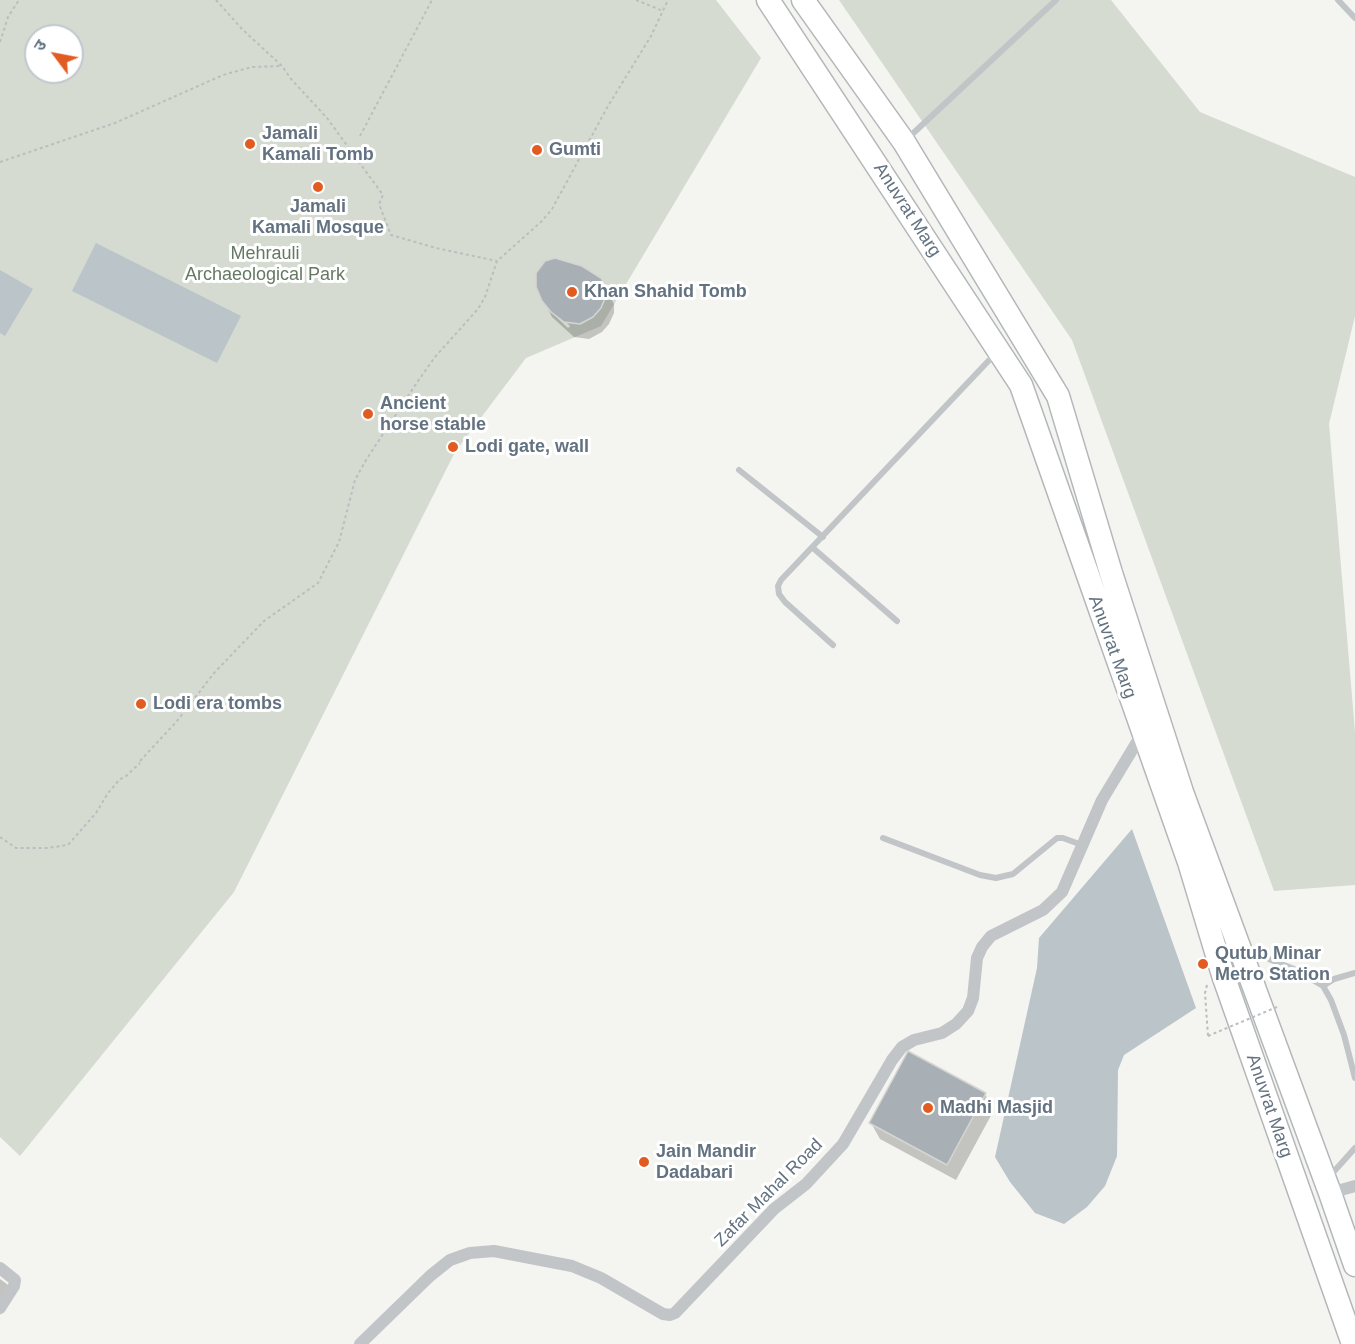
<!DOCTYPE html>
<html>
<head>
<meta charset="utf-8">
<style>
	body { margin:0 }
	#map { position:relative; width:1355px; height:1344px; overflow:hidden; background:#f4f4f0; font-family:Helvetica,"Noto Sans Devanagari",sans-serif }
	canvas { display:block }
	.north { position:absolute; left:24px; top:24px; width:60px; height:60px; box-sizing:border-box; background:#fff; border:2px solid #c1c7cd; border-radius:50%; rotate:302deg; font-size:16px; font-weight:700; line-height:24px; text-align:center; color:#637281 }
	.north::after { content:''; display:block; margin:auto; width:21px; height:27px; background:#e25c22; clip-path:polygon(50% 0,100% 100%,50% 72%,0 100%) }
</style>
</head>
<body>
<div id="map">
<canvas width="1355" height="1344"></canvas>
<div class="north">उ</div>
</div>
<script>
const c = document.querySelector('canvas').getContext('2d');
c.lineJoin = 'round';
function fillPath(path, color) {
  c.fillStyle = color;
  c.fill(path, 'evenodd');
}
function poly(rows) {
  const path = new Path2D();
  for (const r of rows) {
    path.moveTo(r[0], r[1]);
    for (let i = 2; i < r.length; i += 2) path.lineTo(r[i], r[i + 1]);
  }
  return path;
}
function strokePath(path, color, width, dash) {
  c.strokeStyle = color;
  c.lineWidth = width;
  c.lineCap = dash ? 'butt' : 'round';
  c.setLineDash(dash || []);
  c.stroke(path);
}
function drawText(font, color, halo, rows, align = 'center') {
  c.font = font + ' Helvetica,sans-serif';
  c.lineWidth = 6;
  c.setLineDash([]);
  c.textBaseline = 'middle';
  c.strokeStyle = halo;
  c.fillStyle = color;
  for (const [text, x, y, turn = 0] of rows) {
    c.save();
    c.translate(x, y);
    c.rotate((+turn || 0) * Math.PI / 180);
    c.textAlign = isNaN(turn) ? turn : align;
    if (halo) c.strokeText(text, 0, 0);
    c.fillText(text, 0, 0);
    c.restore();
  }
}
const green = poly([
	[0,0,716,0,761,58,601,326,526,358,455,452,234,892,20,1156,0,1137],
	[36,36,72,36,72,72,36,72],
	[839,0,1111,0,1200,112,1355,177,1355,316,1329,424,1355,732,1355,885,1274,891,1072,340]
]);
const water = poly([
	[96,243,241,316,217,363,72,291],
	[0,270,33,289,5,336,0,333],
	[1132,829,1196,1008,1124,1055,1118,1070,1117,1156,1105,1186,1087,1207,1064,1224,1035,1213,1010,1182,995,1157,1037,968,1039,938]
]);
const shadow = poly([
	[600,279,614,304,614,313,609,324,602,332,589,339,574,337,552,317,548,309,568,328,570,326,544,302],
	[985,1094,994,1110,956,1180,880,1139,871,1123],
	[0,1279,7,1284,14,1296,0,1315]
]);
const building = poly([
	[555,258,582,266,601,278,606,287,606,296,601,308,593,317,580,324,564,322,551,312,542,301,536,287,536,273,545,261,555,258],
	[908,1051,986,1093,947,1165,869,1123,908,1051]
]);
const path = poly([
	[216,0,242,29,282,66,291,79,327,118,383,195,379,204,391,235,436,248,497,261],
	[636,0,663,11],
	[0,42,8,17,19,0],
	[360,136,432,0],
	[0,162,115,123,223,75,252,67,282,66],
	[140,761,177,721,214,673,264,621,318,583,339,542,355,480,366,460,418,381,435,357,478,309,485,297,497,261,542,221,552,209,608,106,651,36,668,0],
	[0,837,16,848,47,848,68,845,96,813,108,793,120,779,125,777,140,763],
	[1207,985,1205,993,1208,1036]
]);
const lane = poly([
	[1338,0,1355,18],
	[907,139,1056,0],
	[739,470,823,537],
	[813,548,897,621],
	[833,645,785,602,779,594,778,586,781,580,994,355],
	[883,838,980,875,996,878,1013,874,1057,838,1063,838,1082,845],
	[1246,950,1294,969,1323,986,1331,1000,1344,1035,1355,1078],
	[1323,986,1334,979,1355,973],
	[1329,1177,1355,1148]
]);
const street = poly([
	[1330,1193,1355,1186],
	[0,1268,15,1280,14,1286,0,1308],
	[360,1344,430,1276,450,1260,470,1253,494,1251,572,1266,601,1278,663,1314,670,1315,675,1313,774,1209,806,1184,843,1144,892,1060,902,1047,914,1040,942,1033,956,1024,968,1011,973,998,977,958,982,947,991,936,1043,910,1062,892,1102,800,1143,732]
]);
const highway = poly([
	[768,0,1021,385,1189,862,1223,975,1353,1344],
	[803,0,904,142,1058,396,1111,573,1182,792,1330,1193,1355,1265]
]);
const pathBridge = poly([
	[1208,1036,1277,1007]
]);
const markers = [
	[250,144,6,"#e25c22"],
	[537,150,6,"#e25c22"],
	[318,187,6,"#e25c22"],
	[572,292,6,"#e25c22"],
	[368,414,6,"#e25c22"],
	[453,447,6,"#e25c22"],
	[141,704,6,"#e25c22"],
	[1203,964,6,"#e25c22"],
	[928,1108,6,"#e25c22"],
	[644,1162,6,"#e25c22"]
];
const poiNames = [
	["Jamali",262,134],
	["Kamali Tomb",262,155],
	["Gumti",549,150],
	["Jamali",318,207,"center"],
	["Kamali Mosque",318,228,"center"],
	["Khan Shahid Tomb",584,292],
	["Ancient",380,404],
	["horse stable",380,425],
	["Lodi gate, wall",465,447],
	["Lodi era tombs",153,704],
	["Qutub Minar",1215,954],
	["Metro Station",1215,975],
	["Madhi Masjid",940,1108],
	["Jain Mandir",656,1152],
	["Dadabari",656,1173]
];
const streetNames = [
	["Anuvrat Marg",907,210,57],
	["Anuvrat Marg",1112,647,70],
	["Anuvrat Marg",1269,1106,71],
	["Zafar Mahal Road",769,1193,-45]
];
const parkNames = [
	["Mehrauli",265,254],
	["Archaeological Park",265,275]
];
fillPath(green, '#d5dbd1');
fillPath(water, '#bac4c9');
fillPath(shadow, '#0003');
fillPath(building, '#a9b0b5');
strokePath(building, '#d5d6d3', 1.5);
strokePath(highway, '#b4b7ba', 25);
strokePath(path, '#bbbdbf', 2, [3, 3]);
strokePath(lane, '#c1c5c8', 6);
strokePath(street, '#c1c5c8', 12);
strokePath(highway, '#fff', 22);
strokePath(pathBridge, '#bbbdbf', 2, [3, 3]);
for (const [x, y, r, color] of markers) {
  const dot = new Path2D();
  dot.arc(x, y, r, 0, 2 * Math.PI);
  c.fillStyle = color;
  c.fill(dot);
  strokePath(dot, '#fff', 2);
}
drawText('bold 18px', '#637281', '#fff', poiNames, 'left');
drawText('18px', '#637281', '#fff', streetNames);
drawText('18px', '#657962', '#fff', parkNames);
</script>
</body>
</html>
